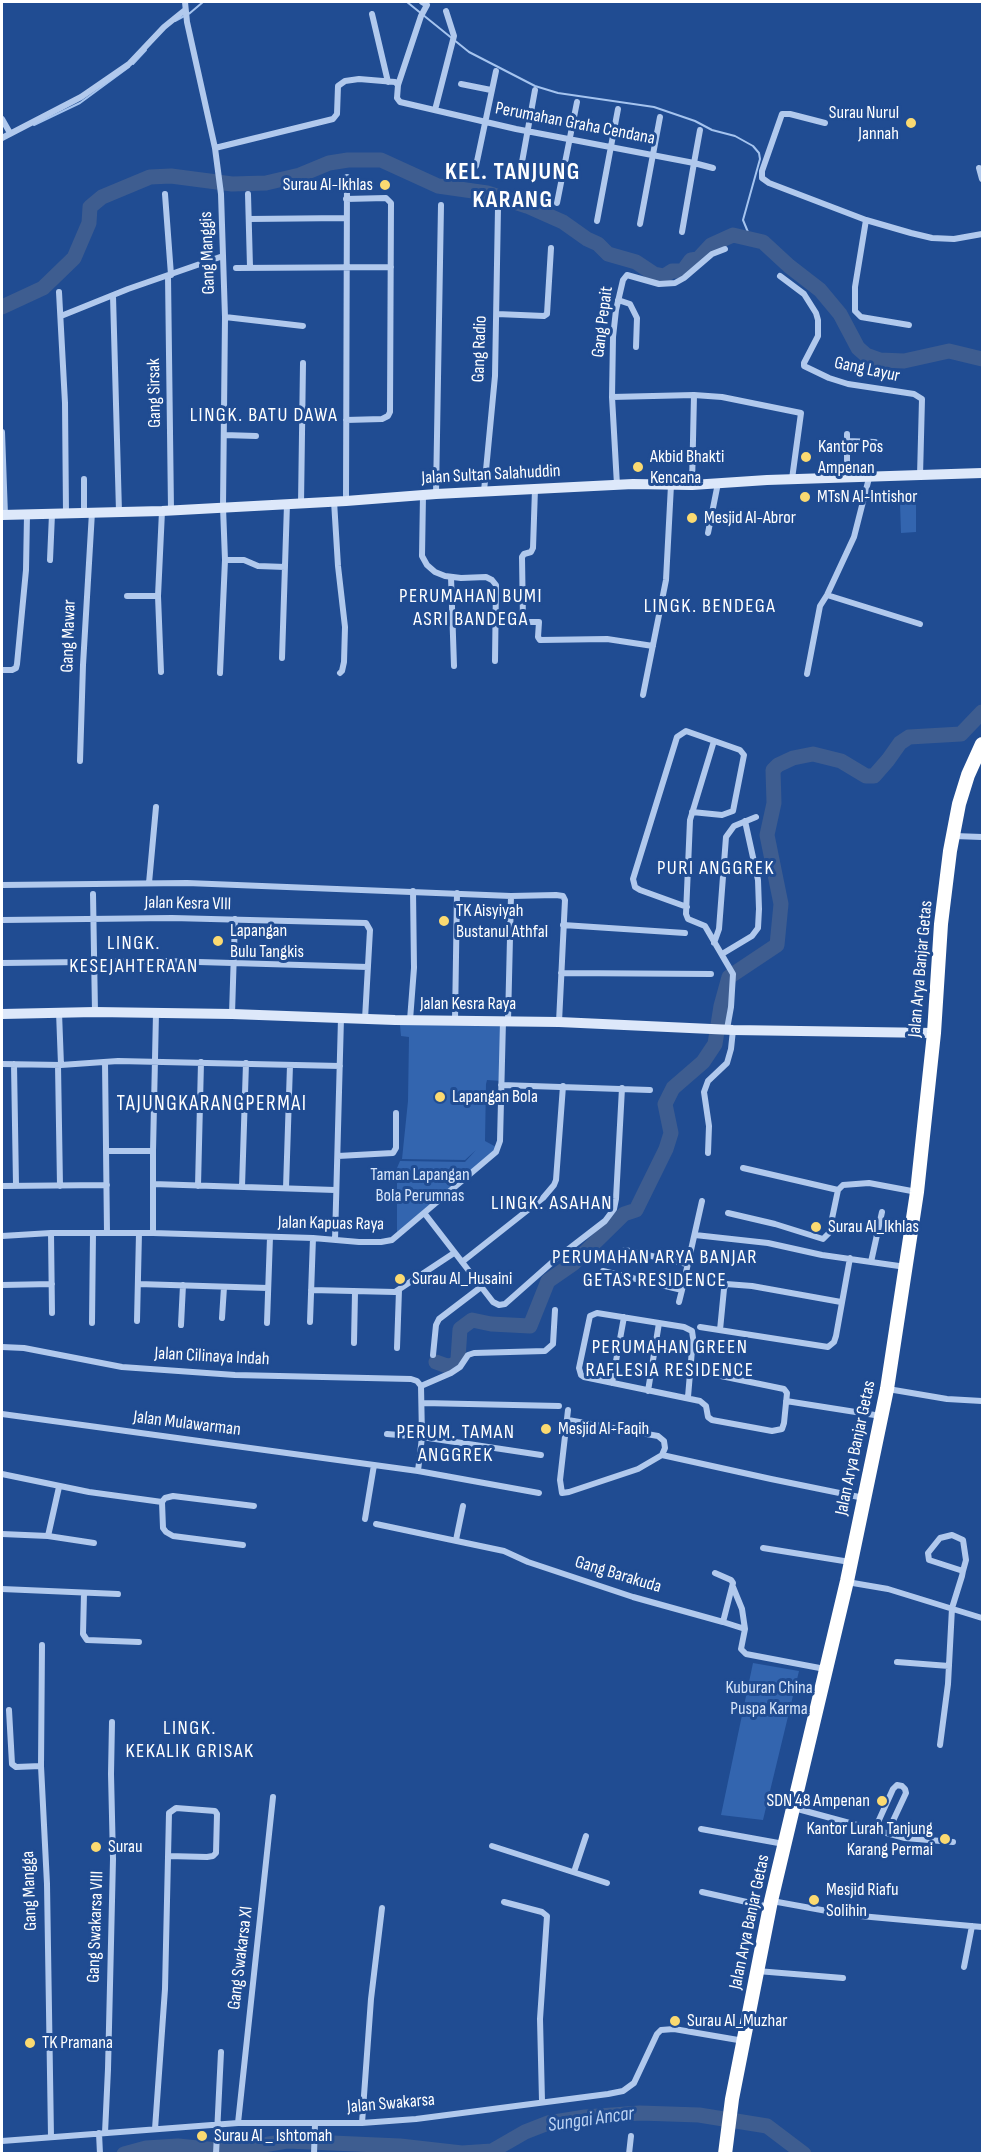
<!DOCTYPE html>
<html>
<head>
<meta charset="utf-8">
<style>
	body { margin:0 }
	#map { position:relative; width:984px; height:2155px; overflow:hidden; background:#204c92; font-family:"Sofia Sans Condensed",sans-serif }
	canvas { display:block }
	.frame { position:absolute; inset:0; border:3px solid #fff; pointer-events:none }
</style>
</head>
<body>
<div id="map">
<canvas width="984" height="2155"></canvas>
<div class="frame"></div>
</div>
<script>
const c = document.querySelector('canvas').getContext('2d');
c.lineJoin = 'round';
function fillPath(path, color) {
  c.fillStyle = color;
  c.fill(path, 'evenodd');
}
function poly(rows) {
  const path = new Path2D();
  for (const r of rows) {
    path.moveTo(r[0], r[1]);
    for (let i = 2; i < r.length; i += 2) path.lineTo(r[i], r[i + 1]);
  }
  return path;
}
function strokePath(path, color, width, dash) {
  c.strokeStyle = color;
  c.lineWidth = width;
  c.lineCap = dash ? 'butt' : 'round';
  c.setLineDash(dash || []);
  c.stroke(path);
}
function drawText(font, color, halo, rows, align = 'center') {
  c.font = font + ' "Sofia Sans Condensed",sans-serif';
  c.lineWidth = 6;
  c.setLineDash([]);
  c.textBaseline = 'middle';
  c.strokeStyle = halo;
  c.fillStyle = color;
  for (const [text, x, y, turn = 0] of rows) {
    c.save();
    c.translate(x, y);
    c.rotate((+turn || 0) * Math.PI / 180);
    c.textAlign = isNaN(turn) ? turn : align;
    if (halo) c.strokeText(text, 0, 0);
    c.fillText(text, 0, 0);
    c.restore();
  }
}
const green = poly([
	[900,502,916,502,916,532,901,533],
	[400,1025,503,1025,502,1081,487,1080,486,1084,485,1141,498,1148,397,1233,397,1168,400,1161,465,1162,476,1150,465,1160,402,1159,408,1101,409,1037,401,1036],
	[753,1663,799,1671,763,1820,721,1815]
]);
const stream = poly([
	[407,2,469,52,535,86,558,93,654,107,695,121,712,130,735,136,753,146,759,153,760,159,743,220,750,237],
	[175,21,190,13,203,2],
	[133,64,146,50],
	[34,125,80,103,129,67]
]);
const river = poly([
	[2,307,43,288,74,258,89,223,90,207,102,197,150,177,171,176,232,184,266,183,300,175,329,163,348,160,381,160,438,186,487,193,527,206,563,222,587,239,598,244,608,254,636,262,654,274,664,276,672,271,683,271,691,260,698,259,711,245,733,235,763,242,789,266,820,290,840,314,858,348,866,355,880,360,904,361,949,351,982,359],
	[436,1362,447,1366,455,1365,458,1359,460,1329,472,1320,491,1324,530,1326,548,1281,574,1263,624,1214,636,1210,666,1149,671,1133,665,1104,673,1088,703,1062,715,1044,721,1006,729,977,777,945,781,904,767,835,774,803,773,770,778,765,793,758,813,754,841,761,866,776,874,776,888,760,900,743,909,737,961,734,982,712],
	[124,2154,146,2148,178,2146,228,2151,287,2141,400,2146,462,2153,492,2151,525,2132,548,2123,585,2117,640,2113,699,2115,767,2126,804,2154]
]);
const street = poly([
	[185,2,187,22,215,148,221,194,225,317,223,507,225,560,220,673],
	[422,2,427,5,421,16,398,85,397,98,400,102,516,129,694,163,682,232],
	[372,14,388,82],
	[461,84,491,90],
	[435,110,454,36,446,11],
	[2,119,10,133],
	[825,123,790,114,782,114,762,171,762,178,769,183,866,220,911,233,932,238,954,239,982,234],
	[700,130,694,163,713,168],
	[2,138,81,97,129,64,164,27,185,10],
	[215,148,333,119,337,114,338,86,345,81,359,79,395,82,398,85],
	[522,162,535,90],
	[476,166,496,71],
	[979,168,982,179],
	[165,194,171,275],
	[248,194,250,267],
	[346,199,386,198,391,203,390,412,388,416,382,419,346,420],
	[557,203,577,102],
	[249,219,346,218],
	[866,220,855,287,855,311,861,317,909,325],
	[597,221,618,109],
	[640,224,660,117],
	[236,268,391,267],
	[168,276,171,510],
	[780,276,804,294,816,313,818,320,818,336,804,363,804,366,829,378,848,384,914,394,922,399,920,476],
	[59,292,65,403,66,513],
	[113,296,119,512],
	[618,300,630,304,637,318,636,347],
	[497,314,544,316,547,314,551,248],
	[61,316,128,289,223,256],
	[225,317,303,326],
	[612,397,694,395,722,397,801,413,792,479],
	[2,432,5,515],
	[224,435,256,436],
	[847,441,875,442],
	[847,477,847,434],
	[617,485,612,397,613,337,616,310,623,280,627,275,659,284,675,283,684,278,712,254,725,249],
	[692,485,694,395],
	[535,489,533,548,531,552,524,554,522,557,523,622,539,622,538,637,540,640,607,639,653,646],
	[484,491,495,376,498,208],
	[436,494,441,205],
	[423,495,422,556,427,565,435,572,445,576,461,578,486,577,492,580,496,585,495,661],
	[334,501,338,566,345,627,344,662,342,671,340,673],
	[346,501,347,177],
	[301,504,303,363],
	[84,512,84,479],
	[713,514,738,519],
	[708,533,718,483],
	[50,560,52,514],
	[225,560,244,560,258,566,285,567],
	[451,577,454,666],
	[827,595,920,624],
	[127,596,158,596],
	[282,658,287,504],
	[2,670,12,670,16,668,17,664,26,570,27,515],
	[161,672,158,596,162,511],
	[807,674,820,606,827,595,854,537,869,478],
	[643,695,666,580,671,485],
	[714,741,690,820,686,914,688,919,705,926,733,974,731,1007,727,1029],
	[80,761,83,665,92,512],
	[954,836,982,837],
	[149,883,156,807],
	[2,885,187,883,511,896,508,1021],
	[93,894,95,1012],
	[511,896,556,895,563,896,565,900,559,1022],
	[687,907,640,890,635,887,633,879,677,737,686,731,740,750,744,755,733,811,722,815,692,812],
	[2,920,172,918,366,923,370,930,365,1019],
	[563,925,685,933],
	[714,943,719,929,726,837,734,826,756,817],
	[722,954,752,936,758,928,759,909,758,880,745,821],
	[2,963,165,961,368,967],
	[561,973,711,974],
	[59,1012,61,1065],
	[232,1014,235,919],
	[410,1020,414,968,413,891],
	[455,1020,457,893],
	[105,1062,107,1233],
	[2,1064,61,1065,118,1061,340,1066],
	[14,1064,16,1185],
	[58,1065,60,1186],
	[501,1085,650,1090],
	[106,1151,153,1151],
	[708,1153,709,1126,704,1092,708,1081,727,1063,731,1049,733,1030],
	[338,1156,393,1153,396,1148,396,1113],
	[743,1168,838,1190],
	[153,1184,335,1190],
	[2,1186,107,1185],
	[198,1186,201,1062],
	[242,1187,246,1063],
	[286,1188,290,1065],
	[728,1213,775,1224,823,1239,829,1233,838,1190,843,1185,869,1183,917,1192],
	[425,1214,493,1302,499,1305,505,1304,557,1258,605,1221,614,1209,616,1199,622,1088],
	[51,1233,52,1313],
	[153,1233,153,1151,156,1013],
	[695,1235,768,1243,822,1255,906,1267],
	[2,1236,51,1233,153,1233,313,1238,359,1242,381,1242,392,1240,496,1152,500,1141,503,1021],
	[335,1240,341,1018],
	[625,1250,687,1264],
	[462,1262,543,1198,554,1185,556,1180,563,1086],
	[871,1262,882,1212],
	[603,1271,682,1290,702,1201],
	[138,1284,268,1288],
	[2,1285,52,1284],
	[311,1290,395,1292,454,1253],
	[679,1302,682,1290],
	[222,1318,224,1287],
	[137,1321,139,1233],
	[310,1322,313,1238],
	[92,1323,93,1233],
	[267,1323,270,1237],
	[181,1325,183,1285],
	[700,1327,828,1347,834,1342,836,1336,850,1258],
	[720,1330,724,1289,726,1284,752,1286,841,1302],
	[354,1343,355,1292],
	[2,1347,24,1348,122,1367,235,1375,411,1379,417,1381,421,1386],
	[397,1348,399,1290],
	[433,1355,436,1325,439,1319,481,1287],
	[612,1383,624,1317],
	[421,1386,451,1373,460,1367,468,1355,474,1353,545,1351,553,1344,555,1310],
	[888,1389,947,1399,982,1401],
	[648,1391,659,1323],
	[688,1397,693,1338,692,1331,684,1327,597,1313,590,1316,579,1368,581,1375,584,1377,700,1401,706,1406,708,1417,712,1420,772,1431,782,1429,784,1423,787,1393,784,1389,692,1370],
	[786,1401,881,1416],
	[423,1403,559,1406],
	[2,1414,418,1471,539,1493],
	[568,1420,658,1436,664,1441,665,1448,662,1455,638,1469,569,1492,562,1493,560,1480,568,1410],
	[387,1434,422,1437,541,1455],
	[662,1455,771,1479,864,1498],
	[418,1471,422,1437,421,1386],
	[2,1474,89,1492,162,1502],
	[365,1519,374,1465],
	[376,1524,504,1551,528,1562,633,1597,723,1622,745,1629,741,1649,746,1654,825,1669],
	[2,1534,48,1536,94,1543],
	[48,1536,59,1487],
	[456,1540,463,1506],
	[243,1545,173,1536,166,1532,163,1528,162,1502,165,1498,173,1496,254,1506],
	[763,1548,850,1562],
	[715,1573,731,1580,733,1583,723,1622],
	[847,1582,888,1589,982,1618],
	[733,1587,742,1609,745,1629],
	[2,1589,118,1594],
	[84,1593,83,1634,87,1640,139,1642],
	[42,1645,41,1766,47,1884,51,2137],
	[897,1662,949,1666],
	[9,1710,12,1764,16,1767,41,1766],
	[940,1745,948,1684,952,1608,962,1576,963,1571,966,1560,963,1540,952,1535,940,1538,928,1553,929,1560,963,1571],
	[794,1808,905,1838,953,1842],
	[701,1829,784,1844],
	[874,1831,893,1789,897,1785,902,1786,905,1789,906,1793,892,1823],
	[492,1846,607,1883],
	[574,1872,586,1836],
	[702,1892,769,1907],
	[772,1901,849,1915,982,1927],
	[504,1902,542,1912,547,1916,540,2019,542,2101],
	[964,1967,972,1926],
	[757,1971,843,1978],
	[238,2123,273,1797],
	[362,2123,371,1999,382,1908],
	[155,2129,165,1989,169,1813,176,1808,215,1811,217,1814,216,1853,213,1856,207,1857,168,1856],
	[99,2133,100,2154],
	[105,2133,108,2069,113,1859,111,1774,112,1722],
	[2,2141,238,2123,362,2123,416,2119,608,2094,623,2091,634,2083,657,2034,661,2030,674,2029,744,2041],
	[216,2154,221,2052],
	[314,2154,315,2124],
	[629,2154,631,2136]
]);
const secondary = poly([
	[2,515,162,511,346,501,436,494,633,484,692,485,767,480,982,473],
	[2,1014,95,1012,232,1014,395,1020,559,1022,733,1030,934,1033]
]);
const highway = poly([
	[725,2154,732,2099,771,1901,847,1581,887,1389,917,1192,934,1033,941,924,950,851,959,804,968,775,982,744]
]);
const markers = [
	[911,123,6,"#fbda71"],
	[385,185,6,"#fbda71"],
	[806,457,6,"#fbda71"],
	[638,467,6,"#fbda71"],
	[805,497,6,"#fbda71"],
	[692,518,6,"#fbda71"],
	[444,921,6,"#fbda71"],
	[218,941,6,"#fbda71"],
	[440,1097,6,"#fbda71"],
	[816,1227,6,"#fbda71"],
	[400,1279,6,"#fbda71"],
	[546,1429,6,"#fbda71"],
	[882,1801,6,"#fbda71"],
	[945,1839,6,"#fbda71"],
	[96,1847,6,"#fbda71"],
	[814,1900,6,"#fbda71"],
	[675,2021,6,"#fbda71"],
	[30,2043,6,"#fbda71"],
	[202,2136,6,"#fbda71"]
];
const poiNames = [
	["Surau Nurul",899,113,"right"],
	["Jannah",899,134,"right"],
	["Surau Al-Ikhlas",373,185,"right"],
	["Kantor Pos",818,447],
	["Ampenan",818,468],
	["Akbid Bhakti",650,457],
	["Kencana",650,478],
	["MTsN Al-Intishor",817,497],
	["Mesjid Al-Abror",704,518],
	["TK Aisyiyah",456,911],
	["Bustanul Athfal",456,932],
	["Lapangan",230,931],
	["Bulu Tangkis",230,952],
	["Lapangan Bola",452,1097],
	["Surau Al_Ikhlas",828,1227],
	["Surau Al_Husaini",412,1279],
	["Mesjid Al-Faqih",558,1429],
	["SDN 48 Ampenan",870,1801,"right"],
	["Kantor Lurah Tanjung",933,1829,"right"],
	["Karang Permai",933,1850,"right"],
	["Surau",108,1847],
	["Mesjid Riafu",826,1890],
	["Solihin",826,1911],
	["Surau Al_Muzhar",687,2021],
	["TK Pramana",42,2043],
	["Surau Al _ Ishtomah",214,2136]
];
const streetNames = [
	["Perumahan Graha Cendana",575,124,11],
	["Gang Manggis",208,253,-92],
	["Gang Pepait",603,322,-83],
	["Gang Radio",480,349,-88],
	["Gang Layur",867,370,12],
	["Gang Sirsak",155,393,-91],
	["Jalan Sultan Salahuddin",491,475,-3],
	["Gang Mawar",69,636,-88],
	["Jalan Kesra VIII",188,904,1],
	["Jalan Arya Banjar Getas",921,969,-85],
	["Jalan Kesra Raya",468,1004],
	["Jalan Kapuas Raya",331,1224,1],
	["Jalan Cilinaya Indah",212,1357,3],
	["Jalan Mulawarman",187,1424,7],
	["Jalan Arya Banjar Getas",856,1448,-78],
	["Gang Barakuda",618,1575,17],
	["Gang Mangga",30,1891,-92],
	["Jalan Arya Banjar Getas",750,1922,-78],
	["Gang Swakarsa VIII",96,1927,-88],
	["Gang Swakarsa XI",241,1958,-83],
	["Jalan Swakarsa",391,2104,-5]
];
const parkNames = [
	["Taman Lapangan",420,1175],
	["Bola Perumnas",420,1196],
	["Kuburan China",769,1688],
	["Puspa Karma",769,1709]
];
const neighbourhoodNames = [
	["LINGK. BATU DAWA",264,416],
	["PERUMAHAN BUMI",471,597],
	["ASRI BANDEGA",471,620],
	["LINGK. BENDEGA",710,607],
	["PURI ANGGREK",716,869],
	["LINGK.",134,944],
	["KESEJAHTERAAN",134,967],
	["LINGK. ASAHAN",552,1204],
	["PERUMAHAN ARYA BANJAR",655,1258],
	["GETAS RESIDENCE",655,1281],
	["PERUMAHAN GREEN",670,1348],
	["RAFLESIA RESIDENCE",670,1371],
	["PERUM. TAMAN",456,1433],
	["ANGGREK",456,1456],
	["LINGK.",190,1729],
	["KEKALIK GRISAK",190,1752]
];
const waterNames = [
	["Sungai Ancar",591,2120,-8]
];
const quarterNames = [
	["TAJUNGKARANGPERMAI",212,1105]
];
const districtNames = [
	["KEL. TANJUNG",513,173],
	["KARANG",513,201]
];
fillPath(green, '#3365af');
strokePath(stream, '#a5c4ef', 2);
strokePath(river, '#3e5d90', 15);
strokePath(street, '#b1c9ed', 6);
strokePath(secondary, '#dde8fa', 10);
strokePath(highway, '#fff', 14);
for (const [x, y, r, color] of markers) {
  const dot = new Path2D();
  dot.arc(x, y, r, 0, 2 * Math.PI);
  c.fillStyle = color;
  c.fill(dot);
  strokePath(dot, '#204c92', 2);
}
drawText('18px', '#fff', '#204c92', poiNames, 'left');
drawText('18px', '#fff', '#204c92', streetNames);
drawText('18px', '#d7e5fa', '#204c92', parkNames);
c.letterSpacing = '1.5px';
drawText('20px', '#fff', '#204c92', neighbourhoodNames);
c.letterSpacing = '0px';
drawText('italic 20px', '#bdd4f4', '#204c92', waterNames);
c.letterSpacing = '1.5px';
drawText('21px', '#fff', '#204c92', quarterNames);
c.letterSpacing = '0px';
c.letterSpacing = '1.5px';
drawText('bold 24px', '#fff', '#204c92', districtNames);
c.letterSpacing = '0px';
</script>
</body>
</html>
